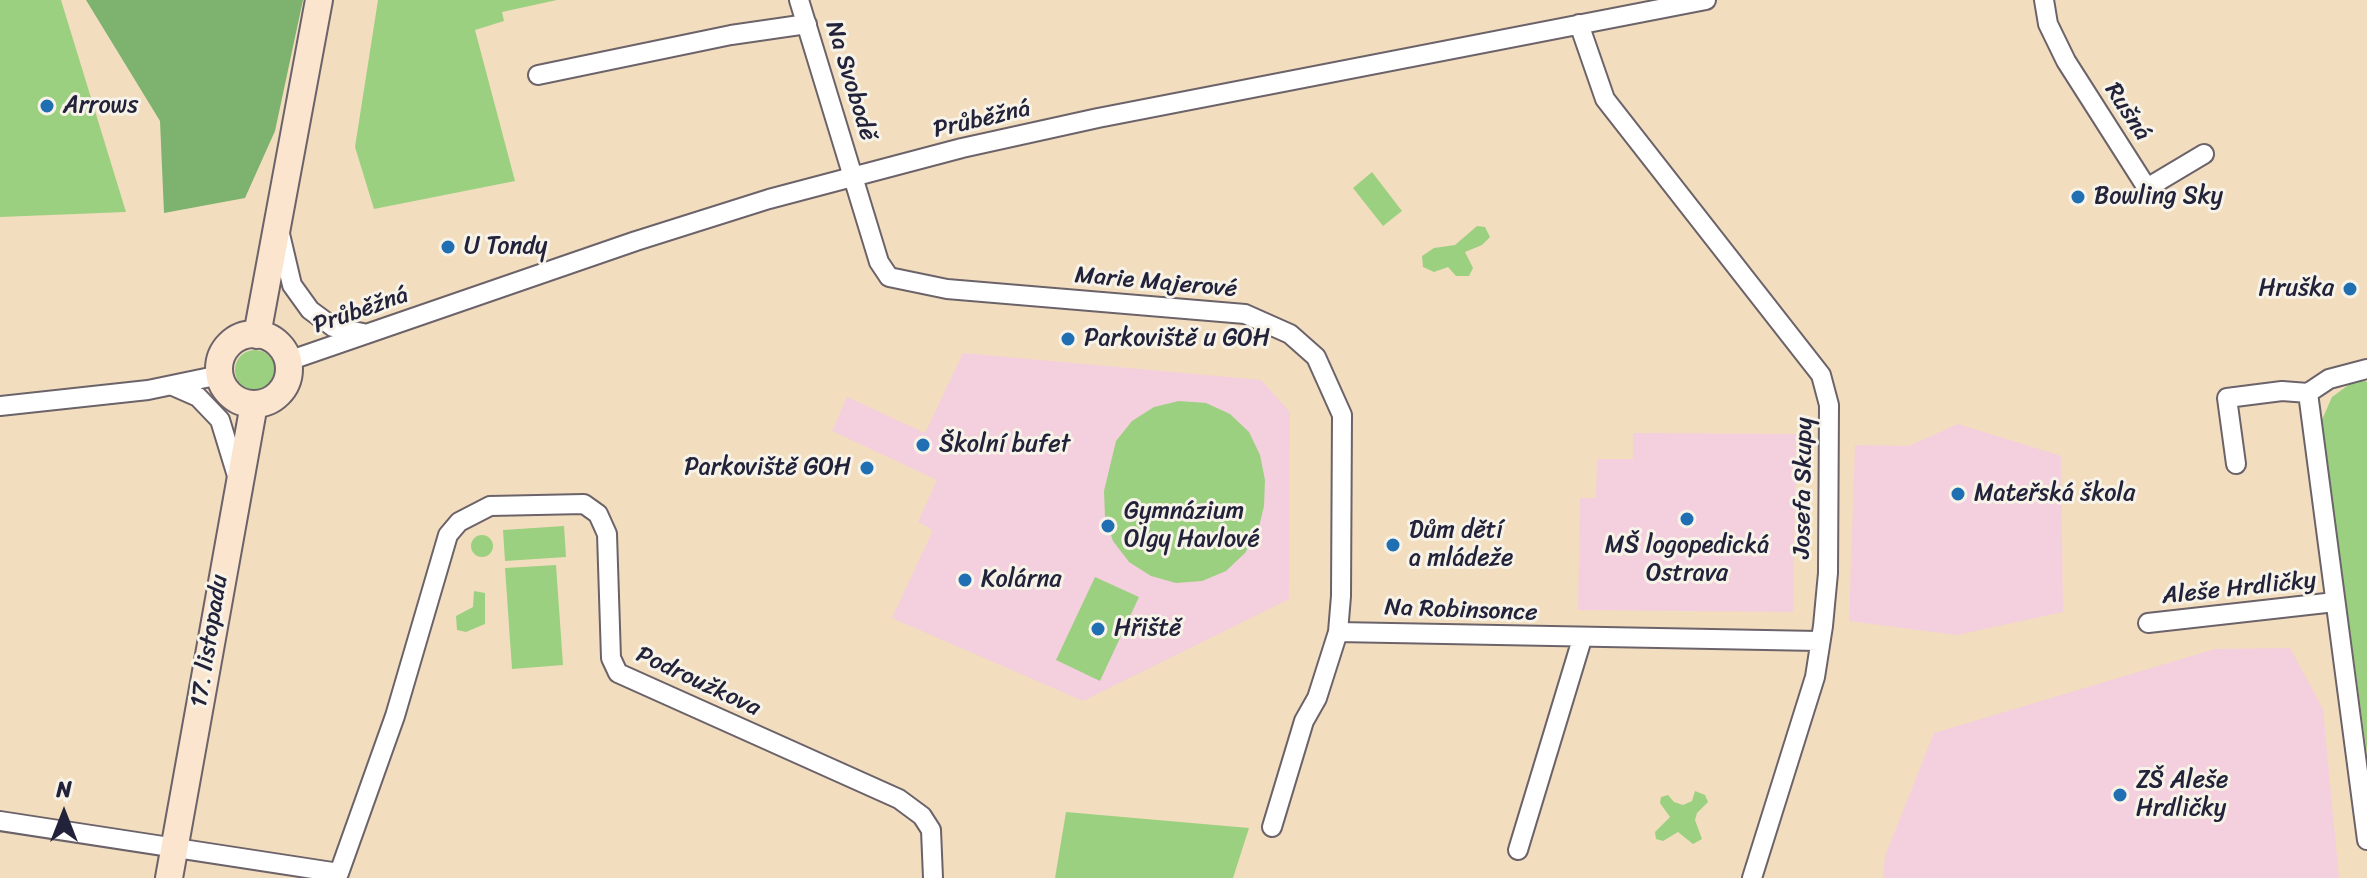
<!DOCTYPE html>
<html>
<head>
<meta charset="utf-8">
<style>
	body { margin:0 }
	#map { position:relative; width:2367px; height:878px; overflow:hidden; background:#f3ddbf; font-family:Sriracha,sans-serif }
	canvas { display:block }
	.north { position:absolute; left:24px; top:774px; width:80px; height:80px; -webkit-text-stroke:6px #f7f3e8; paint-order:stroke; rotate:0deg; font-size:22px; font-weight:700; line-height:32px; text-align:center; color:#22223b }
	.north::after { content:''; display:block; margin:auto; width:28px; height:36px; background:#22223b; clip-path:polygon(50% 0,100% 100%,50% 72%,0 100%) }
</style>
</head>
<body>
<div id="map">
<canvas width="2367" height="878"></canvas>
<div class="north">N</div>
</div>
<script>
const c = document.querySelector('canvas').getContext('2d');
c.lineJoin = 'round';
function fillPath(path, color) {
  c.fillStyle = color;
  c.fill(path, 'evenodd');
}
function poly(rows) {
  const path = new Path2D();
  for (const r of rows) {
    if (r.length === 3) {
      path.moveTo(r[0] + r[2], r[1]);
      path.arc(r[0], r[1], r[2], 0, 2 * Math.PI);
      continue;
    }
    path.moveTo(r[0], r[1]);
    for (let i = 2; i < r.length; i += 2) path.lineTo(r[i], r[i + 1]);
  }
  return path;
}
function strokePath(path, color, width, dash) {
  c.strokeStyle = color;
  c.lineWidth = width;
  c.lineCap = dash ? 'butt' : 'round';
  c.setLineDash(dash || []);
  c.stroke(path);
}
function drawText(font, color, halo, rows, align = 'center') {
  c.font = font + ' Sriracha,sans-serif';
  c.lineWidth = 6;
  c.setLineDash([]);
  c.textBaseline = 'middle';
  c.strokeStyle = halo;
  c.fillStyle = color;
  for (const [text, x, y, turn = 0] of rows) {
    c.save();
    c.translate(x, y);
    c.rotate((+turn || 0) * Math.PI / 180);
    c.textAlign = isNaN(turn) ? turn : align;
    if (halo) c.strokeText(text, 0, 0);
    c.fillText(text, 0, 0);
    c.restore();
  }
}
const built = poly([
	[963,353,1261,380,1290,412,1289,599,1083,701,892,618,933,530,918,522,937,480,832,431,847,397,925,433],
	[1958,424,2061,456,2063,612,1957,635,1849,621,1855,445,1909,446],
	[1633,433,1796,434,1793,612,1578,610,1580,498,1596,498,1597,459,1633,459],
	[2290,648,2323,709,2339,878,1883,878,1885,856,1934,733,2215,649]
]);
const green = poly([
	[0,0,61,0,126,212,0,217],
	[378,0,557,0,502,12,504,21,475,30,515,181,374,209,355,147],
	[1372,172,1402,211,1383,226,1353,188],
	[1477,226,1485,227,1490,237,1482,245,1465,252,1473,268,1469,276,1456,276,1448,267,1434,272,1423,267,1422,256,1434,248,1455,245],
	[255,370,20],
	[2358,378,2367,382,2367,754,2321,422,2332,397],
	[1179,401,1206,403,1230,414,1249,432,1260,455,1265,480,1264,506,1258,531,1245,553,1226,571,1202,581,1176,583,1151,576,1129,562,1113,541,1105,517,1104,491,1116,441,1132,421,1154,407],
	[564,526,566,557,505,561,503,530],
	[482,546,11],
	[556,565,563,665,512,669,505,568],
	[1095,577,1139,597,1100,681,1056,660],
	[474,591,485,593,485,624,466,632,457,630,456,616,473,607],
	[1695,791,1705,795,1708,802,1697,813,1695,820,1702,839,1693,844,1678,832,1663,841,1656,839,1655,832,1670,817,1660,803,1661,797,1668,795,1674,802,1683,805,1692,801],
	[1066,812,1249,828,1233,878,1055,878]
]);
const forest = poly([
	[86,0,303,0,275,131,245,198,164,213,160,121]
]);
const minor = poly([
	[799,0,879,262,889,277,947,289,1245,314,1290,334,1316,357,1342,415,1341,596,1338,632,1317,698,1304,721,1272,827],
	[2044,0,2048,24,2066,61,2147,188,2204,154],
	[1579,24,1605,99,1821,375,1829,405,1828,573,1823,626,1815,677,1752,878],
	[538,75,731,35,807,24],
	[280,234,292,285,310,310,333,327,363,333],
	[288,361,636,241,769,199,962,148,1098,118,1706,0],
	[173,386,198,397,220,420,238,479],
	[2308,393,2367,840],
	[0,406,148,390,220,375],
	[2236,464,2227,398,2282,391,2308,393,2329,379,2367,369],
	[2148,623,2335,602],
	[1338,632,1818,641],
	[0,821,339,873,395,716,448,535,459,522,490,506,584,504,598,514,607,534,611,658,618,673,899,799,922,816,931,830,933,878],
	[1518,850,1582,639]
]);
const secondary = poly([
	[254,369,35],
	[257,335,319,0],
	[169,878,254,404]
]);
const markers = [
	[47,106,8,"#1f6fb2"],
	[2078,197,8,"#1f6fb2"],
	[448,247,8,"#1f6fb2"],
	[2350,289,8,"#1f6fb2"],
	[1068,339,8,"#1f6fb2"],
	[923,445,8,"#1f6fb2"],
	[867,468,8,"#1f6fb2"],
	[1958,494,8,"#1f6fb2"],
	[1687,519,8,"#1f6fb2"],
	[1108,526,8,"#1f6fb2"],
	[1393,545,8,"#1f6fb2"],
	[965,580,8,"#1f6fb2"],
	[1098,629,8,"#1f6fb2"],
	[2120,795,8,"#1f6fb2"]
];
const streetNames = [
	["Na Svobodě",850,81,73],
	["Rušná",2127,112,57],
	["Průběžná",982,120,-13],
	["Marie Majerové",1156,283,5],
	["Průběžná",361,311,-19],
	["Josefa Skupy",1804,488,-89],
	["Aleše Hrdličky",2239,589,-6],
	["Na Robinsonce",1461,611,2],
	["17. listopadu",210,641,-81],
	["Podroužkova",698,682,25]
];
const poiNames = [
	["Arrows",63,106],
	["Bowling Sky",2094,197],
	["U Tondy",464,247],
	["Hruška",2334,289,"right"],
	["Parkoviště u GOH",1084,339],
	["Školní bufet",939,445],
	["Parkoviště GOH",851,468,"right"],
	["Mateřská škola",1974,494],
	["Gymnázium",1124,512],
	["Olgy Havlové",1124,540],
	["Dům dětí",1409,531],
	["a mládeže",1409,559],
	["MŠ logopedická",1687,546,"center"],
	["Ostrava",1687,574,"center"],
	["Kolárna",981,580],
	["Hřiště",1114,629],
	["ZŠ Aleše",2136,781],
	["Hrdličky",2136,809]
];
fillPath(built, '#f4cfdd');
fillPath(green, '#9cd081');
fillPath(forest, '#7db26f');
strokePath(minor, '#6b6369', 22);
strokePath(secondary, '#6b6369', 30);
strokePath(minor, '#fff', 18);
strokePath(secondary, '#fce5cf', 26);
for (const [x, y, r, color] of markers) {
  const dot = new Path2D();
  dot.arc(x, y, r, 0, 2 * Math.PI);
  c.fillStyle = color;
  c.fill(dot);
  strokePath(dot, '#f7f3e8', 3);
}
drawText('24px', '#22223b', '#f7f3e8', streetNames);
drawText('24px', '#22223b', '#f7f3e8', poiNames, 'left');
</script>
</body>
</html>
